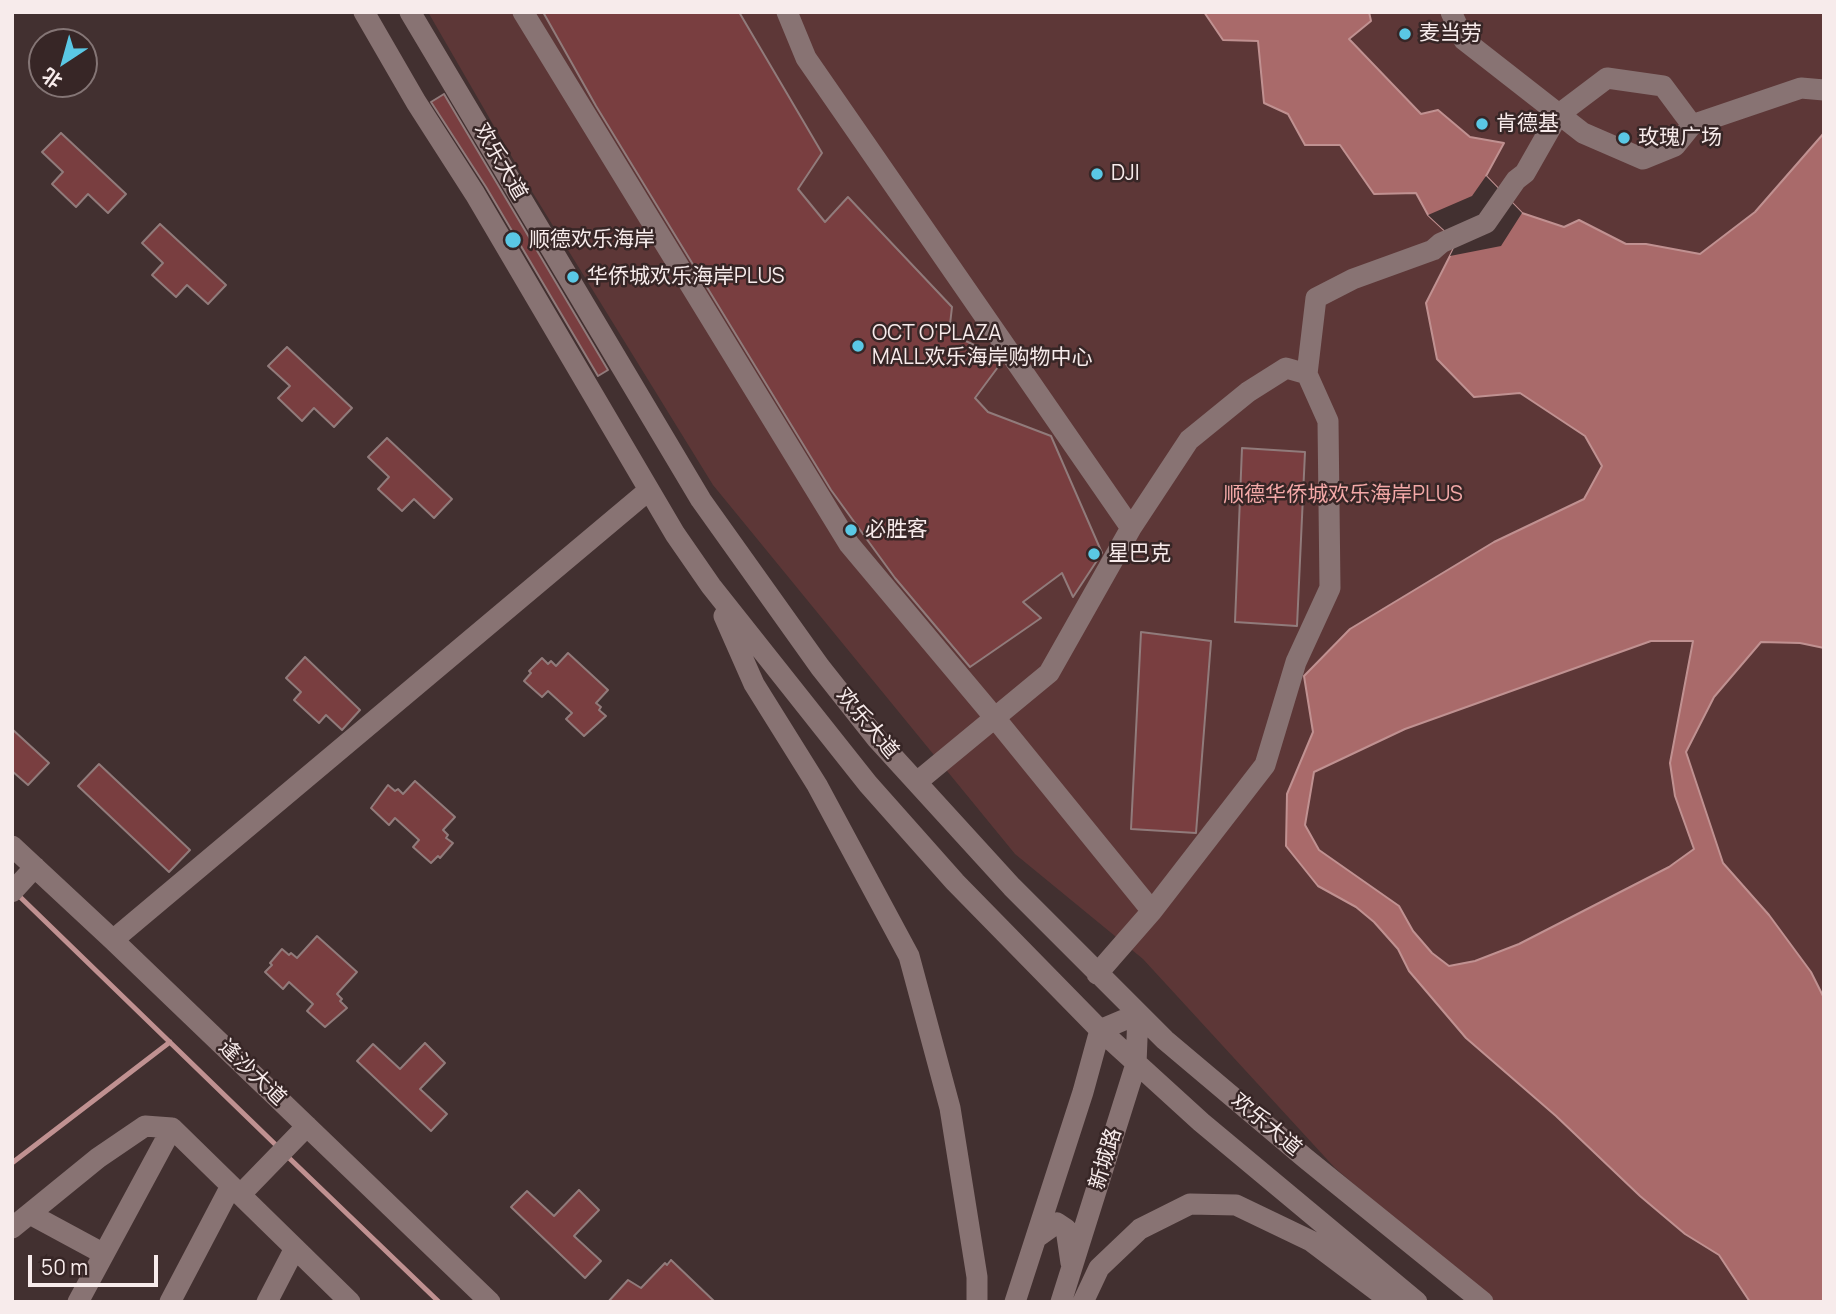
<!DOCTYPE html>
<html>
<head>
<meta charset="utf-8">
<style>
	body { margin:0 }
	#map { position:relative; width:1836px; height:1314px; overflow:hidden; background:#423030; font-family:Manrope,"Noto Sans SC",sans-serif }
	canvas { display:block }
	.frame { position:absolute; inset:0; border:14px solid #f7ebeb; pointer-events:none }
	.north { position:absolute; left:28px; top:28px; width:70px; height:70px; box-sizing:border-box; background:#372626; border:2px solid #847575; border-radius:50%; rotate:216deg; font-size:19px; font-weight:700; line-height:28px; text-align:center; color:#f7ebeb }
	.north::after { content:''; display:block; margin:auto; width:24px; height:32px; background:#5ac8e5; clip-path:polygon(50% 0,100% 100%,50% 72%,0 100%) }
	.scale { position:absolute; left:28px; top:1255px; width:130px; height:32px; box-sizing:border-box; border:4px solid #f7ebeb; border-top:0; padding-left:9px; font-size:21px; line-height:24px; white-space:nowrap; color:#f7ebeb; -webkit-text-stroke:5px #372626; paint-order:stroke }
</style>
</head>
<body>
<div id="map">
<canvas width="1836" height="1314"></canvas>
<div class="frame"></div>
<div class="north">北</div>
<div class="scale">50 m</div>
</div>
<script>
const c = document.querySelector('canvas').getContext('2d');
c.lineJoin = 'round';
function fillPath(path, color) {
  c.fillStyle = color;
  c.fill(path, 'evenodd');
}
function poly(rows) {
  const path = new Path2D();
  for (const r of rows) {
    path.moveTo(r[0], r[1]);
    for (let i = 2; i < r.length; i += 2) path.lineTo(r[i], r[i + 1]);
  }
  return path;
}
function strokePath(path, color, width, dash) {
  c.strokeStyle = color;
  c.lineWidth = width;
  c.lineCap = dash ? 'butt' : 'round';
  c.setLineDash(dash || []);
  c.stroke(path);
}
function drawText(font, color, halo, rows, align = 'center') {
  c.font = font + ' Manrope,"Noto Sans SC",sans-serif';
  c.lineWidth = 5;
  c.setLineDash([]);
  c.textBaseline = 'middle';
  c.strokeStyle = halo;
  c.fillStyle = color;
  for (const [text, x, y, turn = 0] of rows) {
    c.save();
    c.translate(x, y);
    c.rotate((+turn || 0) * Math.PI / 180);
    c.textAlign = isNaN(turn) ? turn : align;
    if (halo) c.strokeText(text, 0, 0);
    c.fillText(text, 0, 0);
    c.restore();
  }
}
const green = poly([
	[428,12,1824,12,1824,1302,1492,1302,1335,1168,1143,959,1015,854,713,485,531,190]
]);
const water = poly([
	[1204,12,1369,12,1371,21,1349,39,1421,114,1438,110,1470,137,1504,143,1486,176,1522,213,1564,227,1579,220,1626,244,1646,244,1700,254,1755,212,1824,133,1824,648,1800,643,1761,642,1714,697,1686,752,1723,863,1769,915,1811,972,1824,998,1824,1302,1750,1302,1719,1255,1685,1234,1640,1196,1556,1116,1466,1038,1409,971,1398,949,1374,922,1356,907,1318,886,1286,846,1287,794,1313,732,1304,676,1350,629,1494,542,1584,499,1602,466,1585,436,1520,393,1474,397,1437,359,1426,303,1457,242,1428,215,1416,193,1374,194,1340,145,1305,145,1288,114,1264,103,1258,41,1223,40,1204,12],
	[1651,641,1693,641,1670,763,1675,796,1694,849,1669,867,1519,944,1475,961,1449,966,1432,953,1413,931,1399,906,1319,850,1305,825,1314,772,1405,729,1651,641]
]);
const pier = poly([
	[1486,176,1522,213,1501,246,1450,256,1457,242,1428,215,1472,196]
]);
const stream = poly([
	[16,893,280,1149],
	[287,1156,439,1302],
	[12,1163,170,1042]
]);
const building = poly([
	[543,12,739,12,822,153,798,189,825,222,848,197,952,307,949,333,995,355,1001,363,975,398,988,412,1051,436,1102,553,1073,597,1062,573,1023,602,1041,618,970,667,895,578,831,490,596,106,543,12],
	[444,94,608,370,598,376,486,187,431,102,444,94],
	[61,133,126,194,108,213,88,194,76,207,52,184,63,172,42,152,61,133],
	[160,224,226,285,208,304,187,285,176,297,152,275,163,263,142,243,160,224],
	[287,347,352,408,334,427,314,408,302,421,278,398,290,386,268,366,287,347],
	[387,438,452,499,434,518,414,499,402,511,378,489,389,477,368,457,387,438],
	[1242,448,1305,452,1297,626,1235,622,1242,448],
	[1141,632,1211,641,1196,833,1131,829,1141,632],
	[568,653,608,690,596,703,601,707,599,710,606,716,584,736,566,719,572,713,548,691,542,697,524,681,531,673,529,671,542,658,548,664,551,661,556,666,568,653],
	[305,657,360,710,342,730,326,715,319,723,294,700,301,692,286,678,305,657],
	[12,729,49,763,28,785,12,771,12,729],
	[99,764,190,850,169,872,78,786,99,764],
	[415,781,455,817,443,830,448,835,446,838,453,843,440,858,438,856,431,863,413,847,419,840,395,818,389,825,371,808,388,785,395,791,398,789,403,794,415,781],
	[317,936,357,972,337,994,342,999,340,1001,347,1008,325,1027,307,1011,313,1004,289,982,283,989,265,972,272,965,270,963,282,949,289,955,291,953,297,958,317,936],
	[425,1043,445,1063,420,1089,447,1114,431,1131,357,1061,373,1044,400,1069,425,1043],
	[579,1190,599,1210,574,1236,601,1261,585,1278,511,1207,527,1191,554,1216,579,1190],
	[671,1260,715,1302,608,1302,628,1280,641,1288,665,1263,667,1265,671,1260]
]);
const minor = poly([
	[364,12,416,102,475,194,675,534,711,586,868,784,955,882,1100,1030,1201,1122,1417,1302],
	[410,12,701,500,820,667,877,739,1012,887,1165,1040,1305,1158,1483,1302],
	[523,12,849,544,995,718,1152,911],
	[787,12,806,58,1131,528],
	[1451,12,1464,40,1583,133,1643,159,1675,146,1692,125,1801,88,1824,90],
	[1307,374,1316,298,1353,279,1433,250,1441,243,1486,223,1516,180,1525,173,1558,115,1607,78,1663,86,1692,125],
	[724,616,754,684,817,785,909,956,950,1108,977,1277,977,1302],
	[917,782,1049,673,1131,528,1189,440,1248,392,1286,368,1307,374,1328,421,1330,588,1296,662,1265,765,1152,911,1097,974],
	[12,846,113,940,490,1302],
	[12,892,35,867],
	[113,940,649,490],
	[240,1195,307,1126],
	[30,1214,104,1254],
	[12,1228,98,1158,145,1126,172,1128,350,1302],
	[1036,1238,1057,1223,1066,1229,1071,1263],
	[78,1302,172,1128],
	[170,1302,231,1186],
	[267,1302,295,1248],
	[1015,1302,1083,1092,1100,1030,1138,1014,1136,1064,1061,1302],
	[1083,1302,1099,1268,1140,1229,1190,1204,1236,1205,1311,1241,1392,1302]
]);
const markers = [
	[1405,34,7,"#5ac8e5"],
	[1482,124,7,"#5ac8e5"],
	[1624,138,7,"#5ac8e5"],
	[1097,174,7,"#5ac8e5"],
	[513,240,9,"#5ac8e5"],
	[573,277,7,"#5ac8e5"],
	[858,346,7,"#5ac8e5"],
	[851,530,7,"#5ac8e5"],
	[1094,554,7,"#5ac8e5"]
];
const poiNames = [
	["麦当劳",1419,34],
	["肯德基",1496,124],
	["玫瑰广场",1638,138],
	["DJI",1111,174],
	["顺德欢乐海岸",529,240],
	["华侨城欢乐海岸PLUS",587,277],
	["OCT O'PLAZA",872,334],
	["MALL欢乐海岸购物中心",872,358],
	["必胜客",865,530],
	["星巴克",1108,554]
];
const streetNames = [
	["欢乐大道",500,162,60],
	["欢乐大道",867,724,50],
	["逢沙大道",252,1073,44],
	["欢乐大道",1266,1125,40],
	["新城路",1106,1159,-73]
];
const parkNames = [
	["顺德华侨城欢乐海岸PLUS",1343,495]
];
fillPath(green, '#5d3737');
fillPath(water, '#a96a6a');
strokePath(water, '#c09191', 2);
fillPath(pier, '#423030');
strokePath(stream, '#c09191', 5);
fillPath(building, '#793e40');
strokePath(building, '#917b7b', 2);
strokePath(minor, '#887373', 21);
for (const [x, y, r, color] of markers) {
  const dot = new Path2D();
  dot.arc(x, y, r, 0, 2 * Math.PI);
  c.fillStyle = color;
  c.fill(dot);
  strokePath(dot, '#372626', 2.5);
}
drawText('21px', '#f7ebeb', '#372626', poiNames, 'left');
drawText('21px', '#f7ebeb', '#372626', streetNames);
drawText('21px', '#f4a9a8', '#372626', parkNames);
</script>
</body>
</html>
